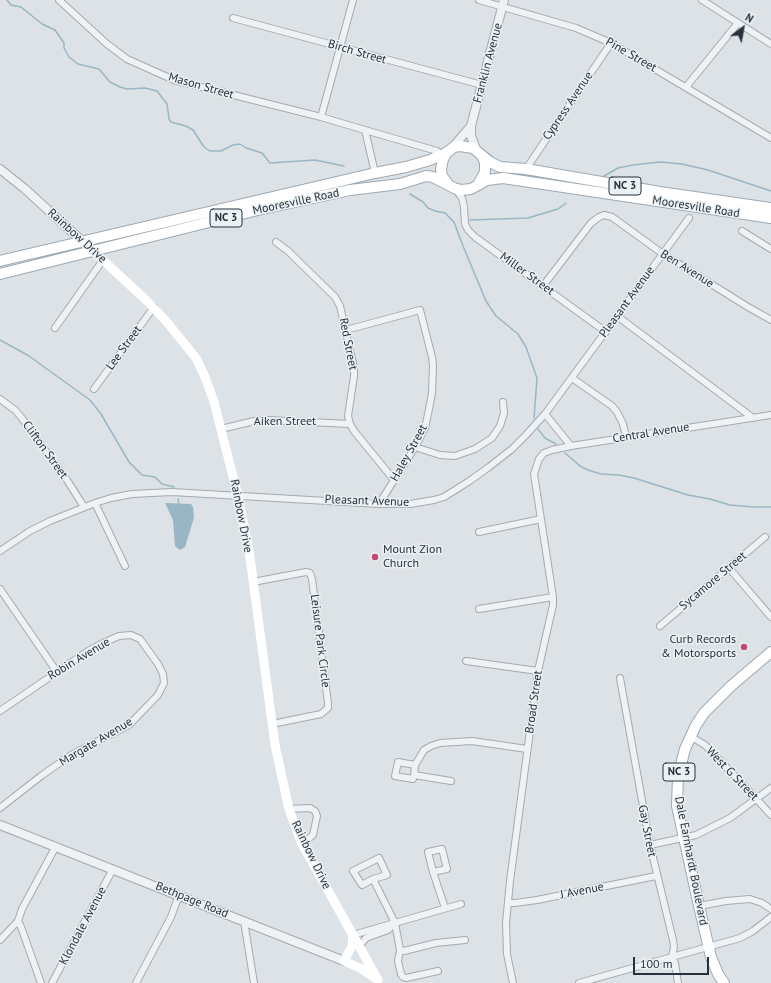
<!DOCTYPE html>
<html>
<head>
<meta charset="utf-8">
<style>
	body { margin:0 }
	#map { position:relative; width:771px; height:983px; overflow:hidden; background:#dde2e6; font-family:"PT Sans",sans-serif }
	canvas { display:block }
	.north { position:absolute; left:723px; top:8px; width:40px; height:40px; -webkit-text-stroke:3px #ecf1f4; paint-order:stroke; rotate:32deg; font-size:11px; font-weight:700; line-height:16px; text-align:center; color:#27323c }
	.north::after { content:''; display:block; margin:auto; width:14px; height:18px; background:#27323c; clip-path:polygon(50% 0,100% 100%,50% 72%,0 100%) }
	.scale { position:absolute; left:633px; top:957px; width:76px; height:18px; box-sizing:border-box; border:2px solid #27323c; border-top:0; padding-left:5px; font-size:12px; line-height:14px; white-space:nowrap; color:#27323c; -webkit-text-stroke:3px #ecf1f4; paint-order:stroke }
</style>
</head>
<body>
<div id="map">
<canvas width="771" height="983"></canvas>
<div class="north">N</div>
<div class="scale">100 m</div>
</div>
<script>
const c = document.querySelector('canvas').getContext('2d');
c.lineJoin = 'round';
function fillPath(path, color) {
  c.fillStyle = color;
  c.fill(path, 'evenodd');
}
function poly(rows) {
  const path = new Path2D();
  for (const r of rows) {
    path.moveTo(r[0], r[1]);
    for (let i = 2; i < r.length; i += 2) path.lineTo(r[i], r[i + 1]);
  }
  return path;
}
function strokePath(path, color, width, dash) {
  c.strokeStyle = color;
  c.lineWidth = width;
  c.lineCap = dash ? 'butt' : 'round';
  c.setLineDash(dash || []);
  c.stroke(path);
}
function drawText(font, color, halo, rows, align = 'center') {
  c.font = font + ' "PT Sans",sans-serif';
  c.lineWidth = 3;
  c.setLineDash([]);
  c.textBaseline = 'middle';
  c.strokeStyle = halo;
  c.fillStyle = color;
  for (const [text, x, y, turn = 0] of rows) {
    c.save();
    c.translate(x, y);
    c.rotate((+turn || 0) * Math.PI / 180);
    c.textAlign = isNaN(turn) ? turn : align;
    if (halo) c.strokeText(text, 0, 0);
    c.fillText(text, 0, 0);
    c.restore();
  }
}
const water = poly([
	[165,503,191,504,193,507,194,518,185,547,180,550,175,546,173,520]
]);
const stream = poly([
	[7,0,11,5,21,7,42,24,55,30,64,43,64,48,69,57,78,64,99,69,110,82,120,87,127,89,145,88,157,91,167,104,169,119,171,122,186,126,193,130,204,147,210,151,221,151,233,145,240,144,246,148,262,153,270,163,315,160,344,166],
	[604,176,618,168,633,165,660,162,682,164,708,170,771,191],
	[410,194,423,202,428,208,435,211,445,213,454,222,463,246,486,301,496,316,518,334,526,347,537,378,534,418],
	[470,220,528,218,558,209,566,203],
	[0,340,29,356,90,400,101,414,129,462,142,475,155,477,162,484,174,487],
	[538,429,545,438,556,444],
	[565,453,580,466,588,470,601,474,619,475,634,478,688,495,710,499,730,505,753,507,771,507],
	[178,499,179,505]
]);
const minor = poly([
	[59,0,107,44,127,59,174,80,321,117,365,130,375,173],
	[479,0,576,28,611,43,771,138],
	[702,0,771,44],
	[233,18,482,85],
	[686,87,738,23],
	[321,117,353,0],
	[365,130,437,151],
	[526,169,611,43],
	[456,190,462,198,464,207,465,224,468,230,475,237,606,332],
	[742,231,771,249],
	[276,242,288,251,335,297,340,306,354,368,354,376,348,416,350,424,354,431,394,480],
	[543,286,591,223,599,217,604,215,612,217,663,254,748,307,771,320],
	[617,316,753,418],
	[55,328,103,260],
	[346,330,420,310,432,357,433,365,432,393,428,414,425,428,415,447,379,504],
	[572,378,612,406,617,412,623,424,626,437],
	[94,389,154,307],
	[0,399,15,410,21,417,67,480,84,507],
	[545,414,571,446,771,415],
	[221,429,254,421,267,420,350,424],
	[415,447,440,455,455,456,475,449,492,438,500,426,504,413,503,402],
	[95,503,125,566],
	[479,532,541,519],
	[0,551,30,531,50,521,95,503,111,498,132,494,172,492,379,504,410,504,434,500,444,497,468,482,489,467,512,449,525,436,545,414,689,218],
	[729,568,771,617],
	[253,582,306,572,310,573,312,579,328,703,328,708,321,714,272,724],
	[0,589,57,672],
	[479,609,553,597],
	[660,626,765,537],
	[466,661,538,671],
	[620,678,650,845,673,940,674,947,672,957,675,963,678,983],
	[0,711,88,651,103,643,119,636,131,635,140,639,158,664,163,674,164,683,158,695,129,725,71,755,41,776,0,808],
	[690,736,705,745,750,792,771,815],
	[415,765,424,750,431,746,440,743,472,741,527,749],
	[414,775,415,765,398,762,395,776,413,779,414,775,451,781],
	[289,809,310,808,315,811,317,816,313,835,307,840,301,842],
	[650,845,696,835,730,818,771,788],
	[442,849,447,869,433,872,428,852,442,849],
	[379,858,387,875,373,879,362,885,353,871,379,858],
	[433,872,445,908],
	[373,879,395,923,400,950,398,961,401,974,403,977,406,978,438,971],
	[508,903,515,903,537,900,656,876],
	[699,906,726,901,750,899,762,903,771,909],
	[18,921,21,927,41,983],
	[244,921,254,983],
	[353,935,461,904],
	[0,940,18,921,22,909,56,846],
	[359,947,366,938,388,930,393,924],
	[400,950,404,951,436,943,465,940],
	[52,983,113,869],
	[136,983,171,917,179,895],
	[513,983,507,954,506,923,510,881,538,671,553,605,553,597,534,474,539,459,544,453,552,450,571,446],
	[579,983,740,938,753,931,771,917]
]);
const tertiary = poly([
	[452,148,471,126],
	[476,149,471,136,471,126,504,0],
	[0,169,25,189,82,241],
	[0,825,344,961]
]);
const secondary = poly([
	[90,248,147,301,166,321,196,358,205,377,214,402,238,496,249,550,275,745,289,809,301,842,378,980],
	[353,935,352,946,344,961,360,968,375,978]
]);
const primary = poly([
	[447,152,443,159,441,169,442,176,448,184],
	[479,183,485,172,485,162,482,156],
	[0,261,375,173,406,167,430,160,446,153,454,147,460,146,473,148,490,162,500,167,526,169,660,192,771,208],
	[0,274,262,209,350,190,400,184,426,176,433,177,454,188,461,190,471,189,487,180,503,178,771,218],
	[724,983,718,974,711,957,699,906,677,806,678,776,685,749,696,725,704,713,731,686,771,652]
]);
const markers = [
	[375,557,4,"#c7466f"],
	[744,647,4,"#c7466f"]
];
const shields = [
	[625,186,32],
	[226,218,32],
	[679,772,32]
];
const shieldNames = [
	["NC 3",625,186],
	["NC 3",226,218],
	["NC 3",679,772]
];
const streetNames = [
	["Birch Street",357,52,16],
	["Pine Street",631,55,30],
	["Franklin Avenue",488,63,-75],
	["Mason Street",201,86,16],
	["Cypress Avenue",568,106,-56],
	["Mooresville Road",296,202,-12],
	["Mooresville Road",696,207,9],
	["Rainbow Drive",77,236,42],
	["Ben Avenue",687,269,32],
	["Miller Street",527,274,36],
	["Pleasant Avenue",627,302,-54],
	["Red Street",348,344,79],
	["Lee Street",124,348,-54],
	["Aiken Street",285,422],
	["Central Avenue",651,433,-9],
	["Clifton Street",45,450,54],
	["Haley Street",409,453,-61],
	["Pleasant Avenue",367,501,2],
	["Rainbow Drive",241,516,79],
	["Sycamore Street",713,581,-40],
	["Leisure Park Circle",320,641,83],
	["Robin Avenue",79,659,-31],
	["Broad Street",534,702,-82],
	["Margate Avenue",96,742,-31],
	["West G Street",732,774,46],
	["Gay Street",647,831,79],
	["Rainbow Drive",311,855,64],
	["Dale Earnhardt Boulevard",691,861,79],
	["J Avenue",582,891,-11],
	["Bethpage Road",192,900,22],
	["Klondale Avenue",83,926,-62]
];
const poiNames = [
	["Mount Zion",383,550],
	["Church",383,564],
	["Curb Records",736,640,"right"],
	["& Motorsports",736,654,"right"]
];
fillPath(water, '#99b6c5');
strokePath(stream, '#99b6c5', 1.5);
strokePath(minor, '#a3aab0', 8);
strokePath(tertiary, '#a3aab0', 10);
strokePath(primary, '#9da8b1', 12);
strokePath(minor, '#eff2f5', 6);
strokePath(tertiary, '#eff2f5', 8);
strokePath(secondary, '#fff', 9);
strokePath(primary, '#fff', 10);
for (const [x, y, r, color] of markers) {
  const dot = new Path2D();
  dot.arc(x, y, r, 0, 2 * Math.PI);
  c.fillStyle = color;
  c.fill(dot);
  strokePath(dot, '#ecf1f4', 1.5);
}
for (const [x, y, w] of shields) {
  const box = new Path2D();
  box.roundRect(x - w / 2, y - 9, w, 18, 3);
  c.fillStyle = '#ecf1f4';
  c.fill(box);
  strokePath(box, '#27323c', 1);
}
drawText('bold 11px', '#27323c', null, shieldNames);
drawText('12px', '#27323c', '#ecf1f4', streetNames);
drawText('12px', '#27323c', '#ecf1f4', poiNames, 'left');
</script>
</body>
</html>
